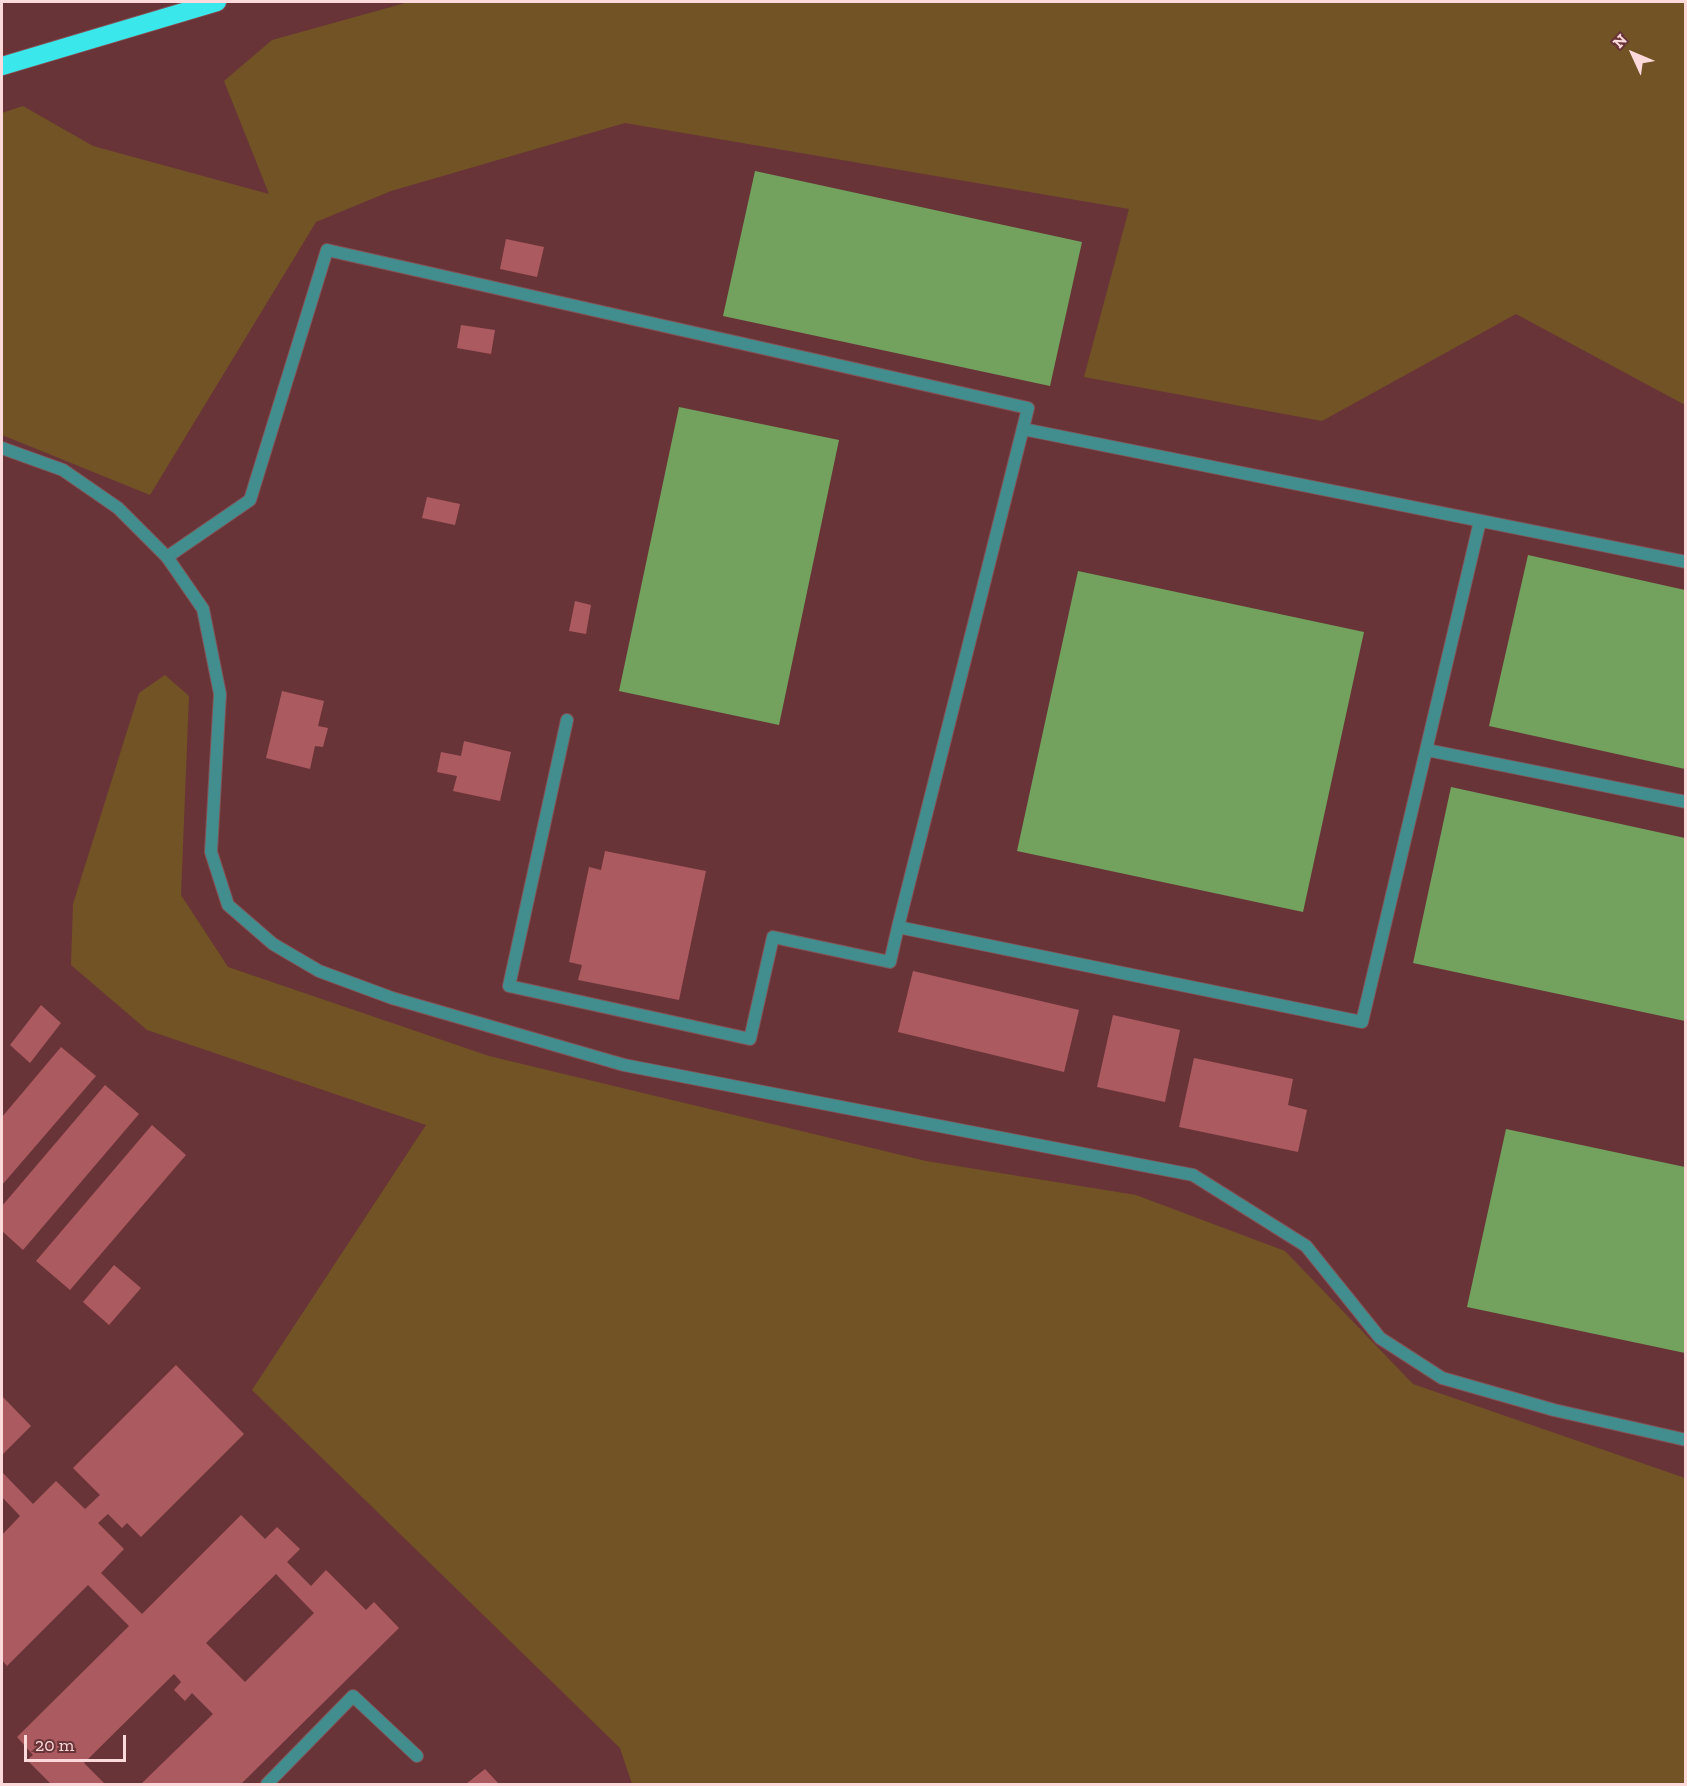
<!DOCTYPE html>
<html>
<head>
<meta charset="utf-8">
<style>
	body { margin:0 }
	#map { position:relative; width:1687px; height:1786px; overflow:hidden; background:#693438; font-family:"Zilla Slab",serif }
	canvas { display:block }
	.frame { position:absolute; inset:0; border:3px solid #fcd9da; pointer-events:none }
	.north { position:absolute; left:1603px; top:24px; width:60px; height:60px; -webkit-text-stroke:4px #693438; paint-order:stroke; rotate:314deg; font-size:16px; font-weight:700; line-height:24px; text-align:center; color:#fcd9da }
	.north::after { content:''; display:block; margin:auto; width:21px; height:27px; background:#fcd9da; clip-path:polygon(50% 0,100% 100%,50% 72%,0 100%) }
	.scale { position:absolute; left:24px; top:1735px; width:102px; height:27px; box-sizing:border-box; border:3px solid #fcd9da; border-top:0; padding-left:8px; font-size:18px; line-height:21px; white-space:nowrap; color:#fcd9da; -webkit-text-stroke:4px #693438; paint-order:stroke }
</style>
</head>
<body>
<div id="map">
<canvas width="1687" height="1786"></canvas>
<div class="frame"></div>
<div class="north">N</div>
<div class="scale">20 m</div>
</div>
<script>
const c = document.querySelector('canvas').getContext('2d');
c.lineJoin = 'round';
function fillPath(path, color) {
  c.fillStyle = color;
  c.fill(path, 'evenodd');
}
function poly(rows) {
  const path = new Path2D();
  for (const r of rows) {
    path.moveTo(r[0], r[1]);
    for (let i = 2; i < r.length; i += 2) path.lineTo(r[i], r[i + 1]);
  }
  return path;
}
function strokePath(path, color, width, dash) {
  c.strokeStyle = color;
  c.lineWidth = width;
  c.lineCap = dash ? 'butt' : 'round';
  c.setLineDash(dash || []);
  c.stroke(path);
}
const green = poly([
	[409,2,1685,2,1685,405,1516,314,1322,421,1084,377,1129,209,625,123,391,191,316,222,150,495,2,435,2,113,23,106,93,146,269,194,224,81,272,40],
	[165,675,189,696,181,895,228,967,489,1056,926,1161,1136,1195,1285,1251,1413,1384,1685,1478,1685,1784,632,1784,620,1748,252,1390,426,1125,147,1030,71,965,73,904,139,693]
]);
const water = poly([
	[755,171,1082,242,1050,386,723,316],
	[679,407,839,440,779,725,619,691],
	[1528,555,1685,590,1685,769,1489,726],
	[1078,571,1364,632,1303,912,1017,851],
	[1451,787,1685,838,1685,1021,1413,963],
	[1506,1129,1685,1167,1685,1353,1467,1307]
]);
const building = poly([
	[506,239,544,247,537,277,500,269],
	[461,325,495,330,491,354,457,348],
	[427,497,460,504,455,525,422,518],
	[575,601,591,605,586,634,569,631],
	[282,691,324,701,318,726,328,728,323,747,315,746,310,769,266,758],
	[464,741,511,752,500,801,453,791,457,776,437,772,441,752,461,756],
	[605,851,706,871,679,1000,578,980,582,965,569,962,589,867,601,870],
	[913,971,1079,1010,1064,1072,898,1032],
	[41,1005,61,1023,30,1063,10,1045],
	[1113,1015,1180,1030,1165,1102,1097,1087],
	[61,1047,96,1076,2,1185,2,1117],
	[1194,1058,1293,1079,1288,1105,1307,1110,1298,1152,1179,1127],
	[105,1085,139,1114,23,1250,2,1231,2,1206],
	[152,1125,186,1155,70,1290,36,1261],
	[114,1265,141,1288,109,1325,83,1302],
	[176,1365,244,1434,141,1537,127,1523,122,1528,108,1514,98,1523,124,1549,101,1573,142,1614,241,1515,265,1539,277,1527,300,1549,287,1562,311,1586,326,1570,366,1610,374,1602,399,1628,241,1784,141,1784,213,1714,192,1693,185,1701,174,1690,181,1682,174,1674,84,1763,105,1784,51,1784,27,1760,33,1755,17,1737,129,1626,88,1585,7,1666,2,1660,2,1535,20,1516,2,1497,2,1472,33,1504,56,1481,85,1509,100,1495,73,1468],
	[276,1574,314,1613,245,1682,206,1643],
	[2,1396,31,1426,2,1455],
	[485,1769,499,1784,466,1784]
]);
const lane = poly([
	[1023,429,1686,562],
	[167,557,250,500,327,250,1028,408,898,927,1362,1022,1480,521],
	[567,720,509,986,750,1039,773,937,890,962,898,927],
	[1427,750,1686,802],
	[267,1784,353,1696,417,1756]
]);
const street = poly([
	[2,448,63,470,118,508,167,557,203,609,220,694,211,852,228,905,273,944,319,971,392,998,624,1065,1193,1175,1306,1246,1380,1338,1442,1378,1554,1410,1686,1440]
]);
const highway = poly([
	[2,66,217,2]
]);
fillPath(green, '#715325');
fillPath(water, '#73a15e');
fillPath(building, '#ab5a60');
strokePath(lane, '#835255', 14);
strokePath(street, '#835255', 14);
strokePath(highway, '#835255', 20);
strokePath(lane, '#428e8f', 12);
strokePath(street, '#428e8f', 12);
strokePath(highway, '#3ae7ea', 18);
</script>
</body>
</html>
